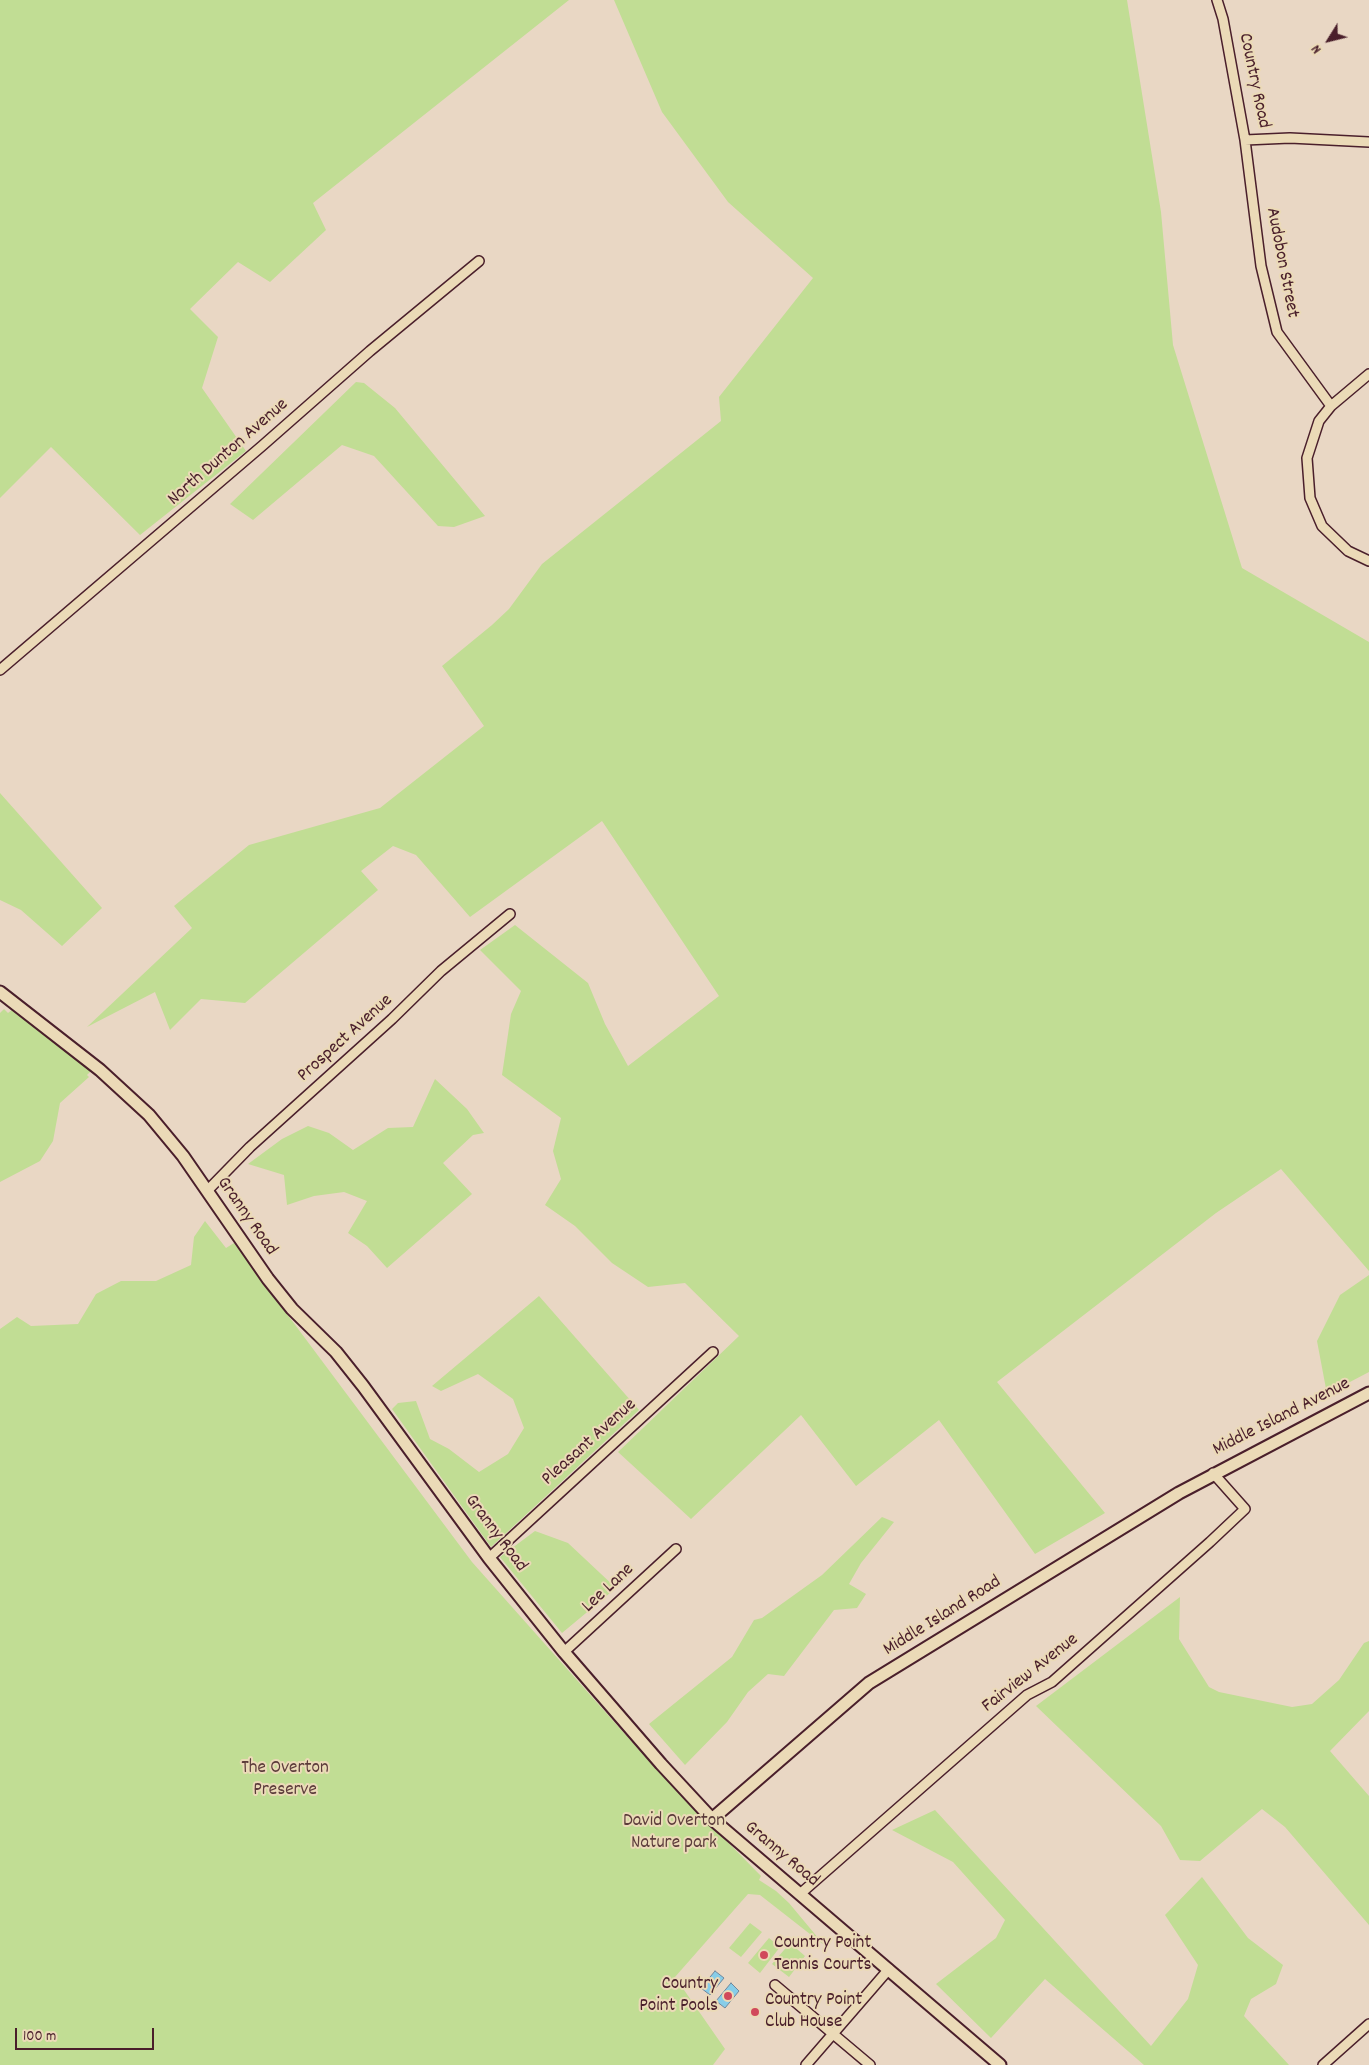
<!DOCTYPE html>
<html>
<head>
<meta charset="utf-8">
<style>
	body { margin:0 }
	#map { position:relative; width:1369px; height:2065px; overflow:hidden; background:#e9d7c4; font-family:Dekko,sans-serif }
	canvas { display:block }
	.north { position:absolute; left:1304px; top:15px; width:50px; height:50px; -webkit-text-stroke:4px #ebdab7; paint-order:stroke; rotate:234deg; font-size:14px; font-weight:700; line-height:20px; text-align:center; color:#4a1f2b }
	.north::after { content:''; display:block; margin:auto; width:18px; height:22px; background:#4a1f2b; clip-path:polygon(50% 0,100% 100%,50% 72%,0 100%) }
	.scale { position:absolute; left:15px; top:2028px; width:139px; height:22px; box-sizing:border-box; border:2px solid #4a1f2b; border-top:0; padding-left:6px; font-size:15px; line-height:18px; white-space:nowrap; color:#4a1f2b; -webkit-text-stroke:4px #ebdab7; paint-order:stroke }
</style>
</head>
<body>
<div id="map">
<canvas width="1369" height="2065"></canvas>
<div class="north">N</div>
<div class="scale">100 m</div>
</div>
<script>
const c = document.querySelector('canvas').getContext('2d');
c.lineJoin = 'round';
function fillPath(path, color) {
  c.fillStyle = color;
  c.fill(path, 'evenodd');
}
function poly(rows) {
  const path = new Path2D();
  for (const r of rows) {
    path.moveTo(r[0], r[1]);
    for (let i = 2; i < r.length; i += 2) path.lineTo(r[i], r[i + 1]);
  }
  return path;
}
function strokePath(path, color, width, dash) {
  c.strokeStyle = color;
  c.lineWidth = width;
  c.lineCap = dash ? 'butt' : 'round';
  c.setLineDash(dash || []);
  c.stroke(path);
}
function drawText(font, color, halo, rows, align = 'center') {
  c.font = font + ' Dekko,sans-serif';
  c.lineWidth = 4;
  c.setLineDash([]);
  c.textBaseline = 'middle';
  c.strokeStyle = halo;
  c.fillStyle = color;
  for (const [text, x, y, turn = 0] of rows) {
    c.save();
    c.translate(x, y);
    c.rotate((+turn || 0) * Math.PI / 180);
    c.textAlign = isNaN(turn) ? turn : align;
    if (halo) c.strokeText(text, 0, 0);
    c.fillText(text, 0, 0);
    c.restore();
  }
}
const green = poly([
	[0,0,569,0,313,203,326,230,270,282,238,262,190,309,218,337,202,388,246,451,140,535,51,447,0,498],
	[614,0,1127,0,1161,212,1173,345,1242,568,1369,642,1369,1271,1281,1169,1216,1213,997,1382,1105,1513,1035,1554,939,1420,856,1486,801,1415,691,1519,618,1452,739,1336,685,1283,648,1287,612,1263,575,1226,545,1205,561,1179,553,1151,561,1118,502,1075,511,1014,521,991,480,950,515,925,588,983,605,1024,628,1066,719,996,602,821,470,917,416,855,393,846,361,871,378,890,245,1003,201,999,170,1030,155,992,87,1027,192,928,174,906,249,845,380,808,484,726,442,666,492,625,509,609,542,564,721,421,719,397,813,278,728,202,662,112],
	[356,382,364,383,395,408,485,516,454,527,438,526,374,456,342,445,253,520,230,504],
	[0,793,102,908,62,946,21,910,0,900],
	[4,1009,8,1013,13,1009,91,1071,87,1075,89,1077,60,1103,53,1141,40,1161,0,1182,0,1013],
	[435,1079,467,1109,484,1133,473,1135,443,1163,472,1194,387,1268,367,1246,348,1233,367,1201,344,1192,314,1196,287,1205,284,1175,248,1164,282,1139,308,1126,329,1133,353,1150,388,1128,413,1127],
	[205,1221,226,1248,234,1243,472,1562,656,1769,761,1876,759,1880,776,1891,789,1903,824,1945,760,1895,748,1894,675,1977,725,2049,713,2065,0,2065,0,1329,17,1317,31,1326,78,1324,96,1294,121,1281,156,1281,191,1265,194,1237],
	[1369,1275,1369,1372,1327,1394,1317,1341,1340,1295],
	[539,1296,639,1410,491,1547,392,1409,398,1403,416,1401,430,1439,449,1449,479,1472,508,1454,524,1428,513,1399,478,1374,441,1391,432,1386],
	[882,1517,894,1522,861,1563,849,1584,866,1594,857,1608,834,1610,784,1676,768,1674,748,1692,727,1722,685,1765,649,1724,732,1657,754,1620,762,1618,822,1575],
	[535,1531,568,1543,616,1588,562,1633,500,1557],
	[1180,1597,1179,1639,1209,1687,1219,1692,1292,1707,1312,1704,1339,1680,1364,1643,1369,1641,1369,1711,1330,1751,1369,1796,1369,1925,1285,1827,1262,1809,1200,1861,1180,1860,1161,1826,1036,1706],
	[935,1810,1151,2046,1188,1999,1198,1965,1165,1915,1202,1877,1248,1938,1283,1965,1276,1984,1251,1999,1244,2016,1289,2065,1144,2065,1045,1979,991,2038,936,1984,996,1938,1005,1920,953,1862,892,1830],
	[750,1923,762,1932,741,1957,729,1948],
	[769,1938,780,1947,760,1973,748,1963],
	[790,1943,805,1956,789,1977,772,1964]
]);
const water = poly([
	[715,1971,724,1978,710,1995,701,1988,715,1971],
	[731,1983,739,1991,725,2008,716,2001,731,1983]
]);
const minor = poly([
	[1217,0,1223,19,1245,140,1261,266,1277,332,1331,406],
	[1245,140,1290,138,1369,142],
	[1369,374,1331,406,1319,421,1307,458,1310,498,1322,526,1348,551,1369,561],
	[0,670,262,446,370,351,479,261],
	[207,1191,250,1147,392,1019,441,971,510,914],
	[489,1558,713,1352],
	[564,1652,676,1549],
	[800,1894,1027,1695,1052,1682,1210,1542,1245,1509,1213,1473],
	[775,1985,870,2065],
	[806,2065,889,1969],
	[1323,2065,1369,2024]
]);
const tertiary = poly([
	[0,992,100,1070,149,1115,183,1156,268,1279,292,1309,336,1352,363,1386,489,1558,564,1652,661,1764,712,1819,1000,2065],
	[712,1819,869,1683,1179,1493,1369,1393]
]);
const markers = [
	[764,1955,5,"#d1495b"],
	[728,1996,5,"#d1495b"],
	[755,2012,5,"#d1495b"]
];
const streetNames = [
	["Country Road",1253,81,78],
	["Audobon Street",1281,263,79],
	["North Dunton Avenue",229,453,-41],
	["Prospect Avenue",346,1039,-42],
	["Granny Road",246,1217,55],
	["Middle Island Avenue",1282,1418,-27],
	["Pleasant Avenue",590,1443,-42],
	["Granny Road",495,1534,53],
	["Lee Lane",609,1589,-43],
	["Middle Island Road",943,1617,-32],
	["Fairview Avenue",1031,1674,-38],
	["Granny Road",781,1855,40]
];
const parkNames = [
	["The Overton",285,1769],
	["Preserve",285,1791],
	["David Overton",674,1822],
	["Nature park",674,1844]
];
const poiNames = [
	["Country Point",774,1944],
	["Tennis Courts",774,1966],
	["Country",718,1985,"right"],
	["Point Pools",718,2007,"right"],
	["Country Point",765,2001],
	["Club House",765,2023]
];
fillPath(green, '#c1dd94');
fillPath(water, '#87cde8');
strokePath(water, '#6f879c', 1);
strokePath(minor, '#4a1f2b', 12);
strokePath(tertiary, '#4a1f2b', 15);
strokePath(minor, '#ebdab7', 9);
strokePath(tertiary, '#ebdab7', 11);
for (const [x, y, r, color] of markers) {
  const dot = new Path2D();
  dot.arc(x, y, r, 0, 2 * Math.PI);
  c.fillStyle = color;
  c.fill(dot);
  strokePath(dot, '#ebdab7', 2);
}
drawText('19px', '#4a1f2b', '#ebdab7', streetNames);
drawText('19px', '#5c3c3b', '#ebdab7', parkNames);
drawText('19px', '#4a1f2b', '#ebdab7', poiNames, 'left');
</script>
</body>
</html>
